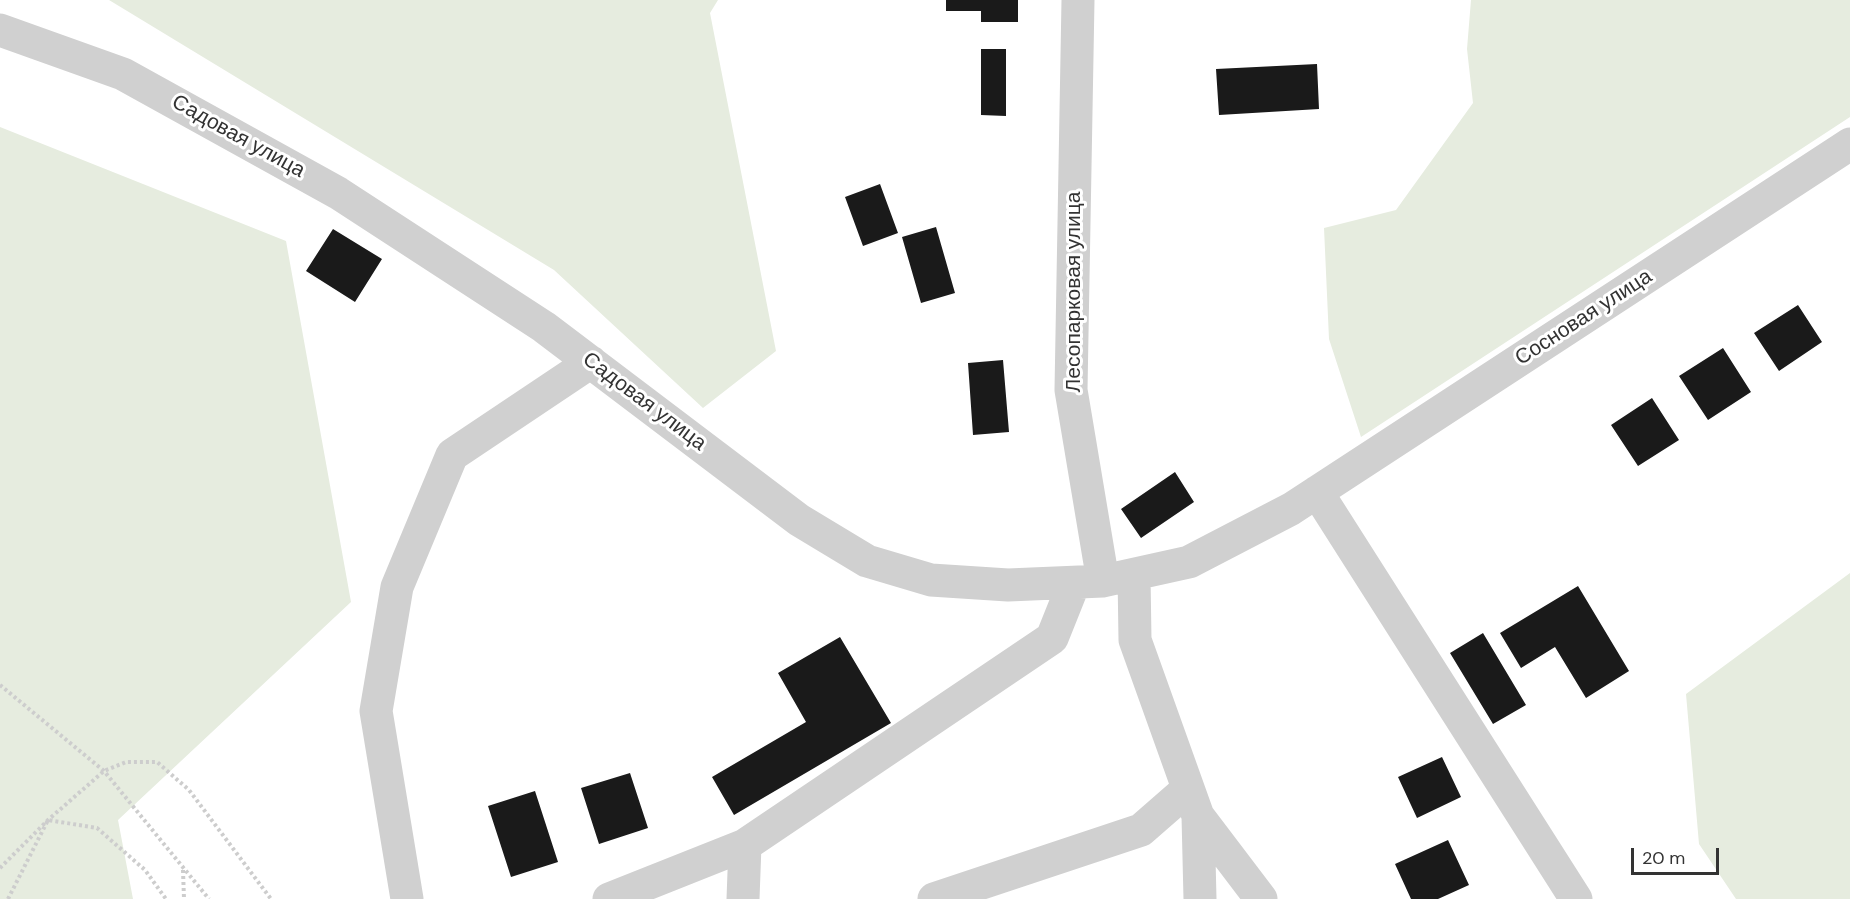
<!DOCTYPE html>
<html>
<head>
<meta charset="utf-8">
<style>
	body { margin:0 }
	#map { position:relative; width:1850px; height:899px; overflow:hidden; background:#fff; font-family:"DM Sans",sans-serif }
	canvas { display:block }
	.scale { position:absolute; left:1631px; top:848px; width:88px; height:27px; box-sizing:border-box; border:3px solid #333; border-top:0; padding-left:8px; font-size:18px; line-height:21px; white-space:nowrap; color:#333; -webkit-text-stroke:4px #fff; paint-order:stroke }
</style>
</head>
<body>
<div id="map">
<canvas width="1850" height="899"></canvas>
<div class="scale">20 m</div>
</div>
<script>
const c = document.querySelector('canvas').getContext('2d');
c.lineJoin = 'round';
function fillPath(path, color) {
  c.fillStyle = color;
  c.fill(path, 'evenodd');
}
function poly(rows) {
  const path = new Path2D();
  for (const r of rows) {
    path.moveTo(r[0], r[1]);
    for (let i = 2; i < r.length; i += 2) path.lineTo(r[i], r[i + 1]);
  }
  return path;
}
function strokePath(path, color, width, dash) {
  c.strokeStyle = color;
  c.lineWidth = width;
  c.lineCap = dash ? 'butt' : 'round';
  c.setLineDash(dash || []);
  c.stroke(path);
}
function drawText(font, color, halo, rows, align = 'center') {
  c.font = font + ' "DM Sans",sans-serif';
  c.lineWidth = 6;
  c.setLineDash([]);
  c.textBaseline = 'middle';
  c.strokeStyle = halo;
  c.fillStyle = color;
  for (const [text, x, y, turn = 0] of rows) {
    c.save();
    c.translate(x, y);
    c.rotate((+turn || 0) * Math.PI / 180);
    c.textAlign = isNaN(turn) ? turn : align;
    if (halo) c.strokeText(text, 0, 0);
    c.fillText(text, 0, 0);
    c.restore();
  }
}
const green = poly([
	[109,0,718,0,710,13,776,351,703,408,554,270],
	[1471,0,1850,0,1850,117,1361,437,1329,339,1324,228,1396,210,1473,103,1467,49],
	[0,127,286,241,351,602,118,820,133,899,0,899],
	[1850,573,1850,899,1736,899,1699,844,1686,694]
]);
const building = poly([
	[946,0,1018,0,1018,22,981,22,981,11,946,11],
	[981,49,1006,49,1006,116,981,115],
	[1317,64,1319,109,1219,115,1216,69],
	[880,184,898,233,863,246,845,197],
	[936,227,955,293,921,303,902,237],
	[333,229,382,259,355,302,306,271],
	[1798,305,1822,342,1779,371,1754,333],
	[1723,348,1751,392,1708,420,1679,376],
	[1003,360,1009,432,973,435,968,363],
	[1652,398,1679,440,1638,466,1611,425],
	[1175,472,1194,502,1141,538,1121,509],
	[1578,586,1629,671,1586,698,1555,647,1521,668,1500,633],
	[1483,633,1526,705,1493,724,1450,653],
	[840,637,891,723,734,815,712,777,806,722,778,673],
	[1442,757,1461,797,1417,818,1398,777],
	[630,773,648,828,599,844,581,788],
	[535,791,558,862,511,877,488,806],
	[1448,840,1469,885,1438,899,1411,899,1395,864]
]);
const path = poly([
	[0,685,104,771,209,899],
	[0,868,48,820,104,771,126,762,157,762,189,790,271,899],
	[183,870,184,899],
	[8,899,48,820,97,828,145,870,166,899]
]);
const minor = poly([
	[1078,0,1071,390,1103,581],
	[0,30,123,74,338,193,544,327,799,520,867,561,931,580,1008,585,1103,581,1189,562,1291,509,1850,144],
	[1317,492,1576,899],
	[1134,575,1135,640,1198,816,1261,899],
	[1198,816,1200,899],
	[407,899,376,711,397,587,452,455,591,362],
	[609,899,745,845,1052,638,1074,583],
	[743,899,745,845],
	[934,899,1141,830,1188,789]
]);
const streetNames = [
	["Садовая улица",238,137,29],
	["Лесопарковая улица",1074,292,-90],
	["Сосновая улица",1584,318,-33],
	["Садовая улица",644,402,37]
];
fillPath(green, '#e6ecdf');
fillPath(building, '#1a1a1a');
strokePath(path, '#cdcdcd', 4, [3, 3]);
strokePath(minor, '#d0d0d0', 33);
drawText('21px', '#333', '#fff', streetNames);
</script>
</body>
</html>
